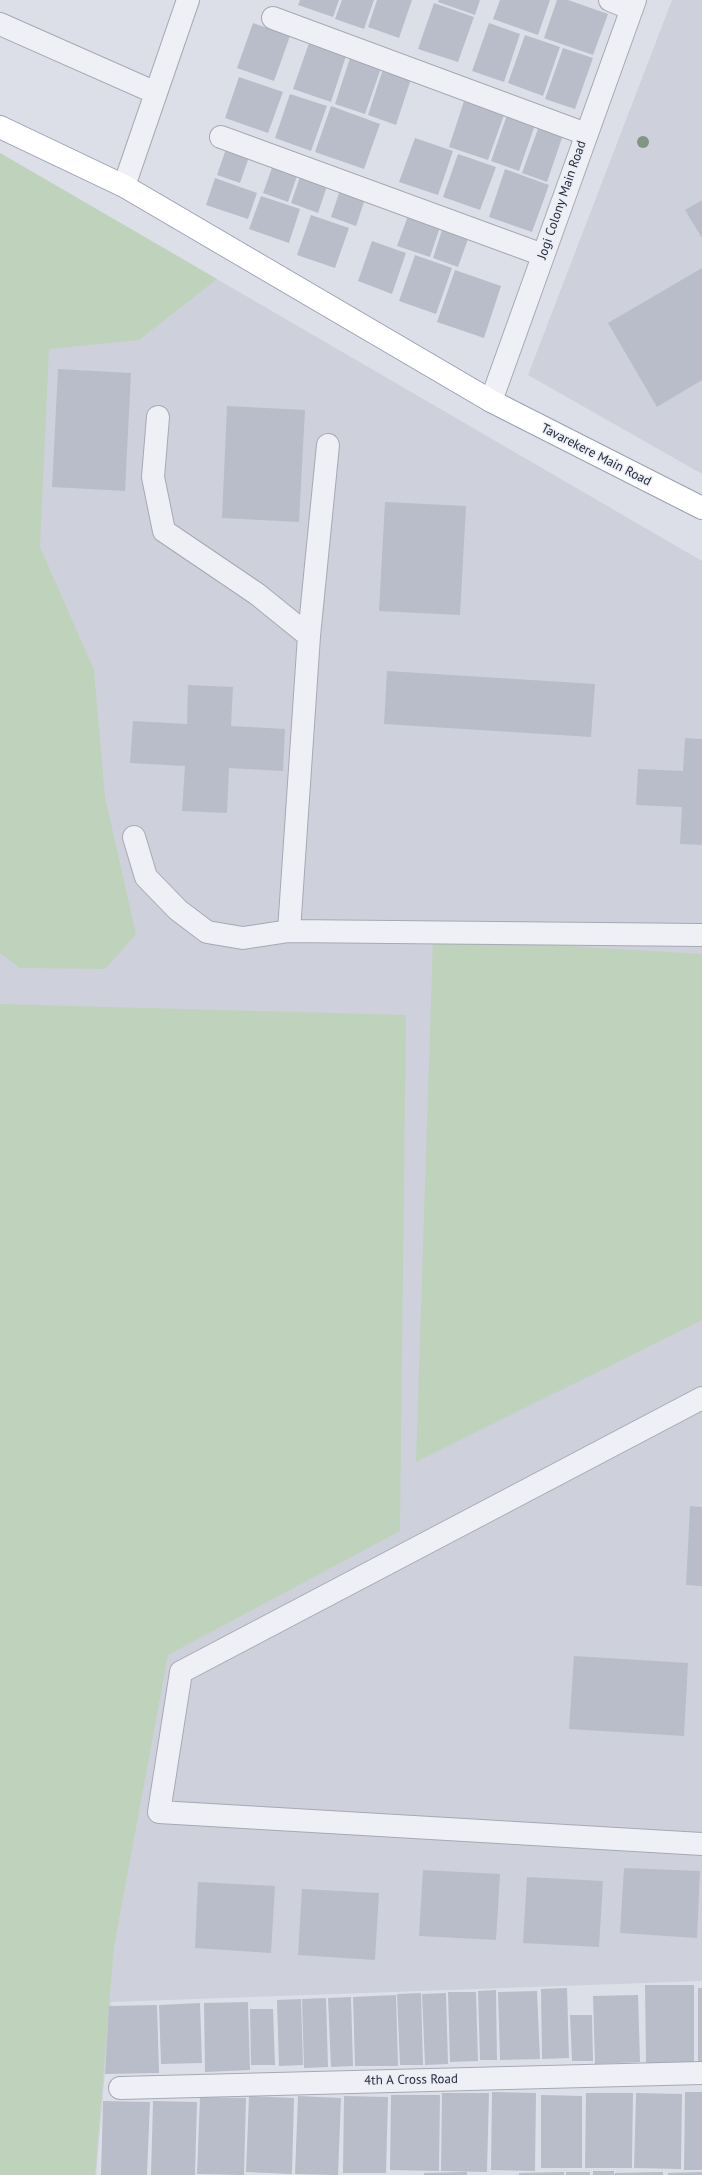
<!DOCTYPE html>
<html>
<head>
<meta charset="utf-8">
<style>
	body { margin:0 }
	canvas { display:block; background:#dcdfe7 }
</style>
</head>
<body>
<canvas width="702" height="2175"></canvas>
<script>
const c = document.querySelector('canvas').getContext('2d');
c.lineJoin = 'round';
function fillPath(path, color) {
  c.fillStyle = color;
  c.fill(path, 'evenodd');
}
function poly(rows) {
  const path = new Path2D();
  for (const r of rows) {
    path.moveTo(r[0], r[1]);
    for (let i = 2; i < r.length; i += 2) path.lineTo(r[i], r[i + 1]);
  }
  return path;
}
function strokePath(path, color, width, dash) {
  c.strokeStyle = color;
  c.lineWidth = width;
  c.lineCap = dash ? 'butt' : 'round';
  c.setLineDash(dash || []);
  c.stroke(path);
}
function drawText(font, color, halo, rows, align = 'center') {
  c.font = font + ' "PT Sans",sans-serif';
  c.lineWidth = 3;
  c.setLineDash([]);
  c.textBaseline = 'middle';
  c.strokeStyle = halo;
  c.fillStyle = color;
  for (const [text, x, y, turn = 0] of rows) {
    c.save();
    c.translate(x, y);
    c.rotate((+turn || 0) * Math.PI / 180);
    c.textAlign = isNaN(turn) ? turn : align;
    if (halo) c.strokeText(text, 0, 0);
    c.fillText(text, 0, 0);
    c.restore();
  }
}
const built = poly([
	[672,0,702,0,702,474,528,375],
	[0,153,702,561,702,1981,111,2002,96,2175,0,2175]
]);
const green = poly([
	[0,153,217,279,139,340,49,349,40,547,94,670,105,797,136,934,105,969,20,968,0,953],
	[433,938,702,954,702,1320,416,1462],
	[0,1004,406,1015,400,1531,168,1655,114,1947,95,2175,0,2175]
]);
const building = poly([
	[300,0,339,0,333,17,298,5],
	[342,0,374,0,364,29,335,19],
	[377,0,412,0,399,38,368,27],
	[439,0,480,0,475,15,438,2],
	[500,0,550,0,538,35,493,19],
	[557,0,568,0,608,14,593,55,544,38],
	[434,3,474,17,458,62,418,49],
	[253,23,290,36,274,81,237,68],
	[489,23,520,34,504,82,472,71],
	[525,35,560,47,543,96,508,83],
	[309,43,346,56,331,102,293,89],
	[563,48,593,58,575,109,545,99],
	[350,58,381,68,365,114,335,104],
	[383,69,411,79,396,125,368,115],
	[239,77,283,92,268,133,225,118],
	[290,94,327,106,311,151,275,138],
	[464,101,504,115,488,160,449,147],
	[331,106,380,124,364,169,315,152],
	[507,115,535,125,519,171,491,161],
	[539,126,563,135,547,182,522,173],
	[415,138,453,151,438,195,399,182],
	[226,149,249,157,240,183,217,175],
	[458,154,496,167,480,210,443,197],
	[273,165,298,173,288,202,263,193],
	[505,169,549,185,532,232,489,217],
	[301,174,328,183,318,213,291,203],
	[215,178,257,193,248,219,206,205],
	[340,190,365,199,356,226,331,217],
	[261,196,300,209,289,243,249,229],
	[702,200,702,238,685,210],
	[311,215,349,228,335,268,297,255],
	[408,216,440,227,430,257,397,246],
	[442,230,468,239,458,267,433,258],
	[372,241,406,253,392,294,358,281],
	[415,255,452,268,436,314,399,301],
	[702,268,702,380,657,407,608,323],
	[455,270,501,286,484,338,437,322],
	[58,369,131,373,125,491,52,487],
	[227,406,305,410,299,522,222,518],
	[385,502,466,506,460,615,379,611],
	[387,671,595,684,591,737,384,724],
	[188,685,233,687,231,726,285,729,283,771,229,768,227,813,182,811,185,766,130,763,133,721,187,724],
	[685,738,702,739,702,845,680,844,682,807,636,805,638,769,683,771],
	[690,1506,702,1507,702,1586,686,1585],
	[574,1656,688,1663,684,1736,569,1729],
	[624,1868,700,1871,697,1938,620,1933],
	[423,1870,500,1874,496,1940,419,1936],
	[527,1877,603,1881,599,1947,523,1943],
	[198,1882,275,1886,271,1953,195,1948],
	[302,1889,379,1893,375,1960,298,1955],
	[645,1985,694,1985,694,2063,646,2063],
	[567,1988,569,2058,542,2059,541,1989],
	[698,1988,702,1988,702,2063,698,2063],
	[496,1990,497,2060,480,2060,478,1991],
	[537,1991,540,2059,500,2060,498,1992],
	[448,1992,476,1992,478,2061,450,2062],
	[421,1993,423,2065,400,2065,397,1994],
	[446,1993,448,2064,425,2065,422,1994],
	[396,1995,398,2066,355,2066,353,1997],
	[638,1995,640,2062,595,2064,593,1996],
	[351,1997,353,2066,331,2067,328,1998],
	[326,1998,328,2067,304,2068,302,1999],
	[301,1999,303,2065,279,2066,277,2000],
	[248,2002,250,2070,205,2072,204,2003],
	[200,2003,202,2063,161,2064,159,2005],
	[157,2005,159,2073,105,2074,109,2006],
	[250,2009,273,2009,275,2065,251,2065],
	[570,2015,592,2015,593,2061,572,2061],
	[492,2092,536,2093,535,2171,491,2170],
	[685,2092,702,2092,702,2170,684,2170],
	[442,2093,489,2093,487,2172,441,2171],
	[586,2093,633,2093,632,2168,585,2168],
	[636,2093,682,2094,681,2169,634,2168],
	[391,2095,440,2095,439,2171,390,2170],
	[541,2095,582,2096,582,2168,541,2168],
	[249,2096,294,2098,292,2174,246,2172],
	[298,2096,341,2098,338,2175,295,2174],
	[344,2096,388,2097,386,2173,343,2173],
	[200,2097,246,2098,244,2175,197,2174],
	[103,2101,150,2102,147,2175,101,2175],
	[153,2101,197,2102,195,2175,151,2175],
	[593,2171,614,2171,614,2175,593,2175],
	[467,2172,467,2175,424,2175,424,2173],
	[564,2172,564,2175,519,2175,519,2173],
	[566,2172,590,2172,590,2175,566,2175],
	[663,2172,663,2175,615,2175,615,2173],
	[702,2172,702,2175,668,2175,668,2173]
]);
const minor = poly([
	[610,0,632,9],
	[273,18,586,134],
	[0,24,156,93],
	[221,137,543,255],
	[124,186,188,0],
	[491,401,635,0],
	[158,417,153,477,164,531,257,594,309,636,289,931,702,935],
	[309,636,328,445],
	[134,837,146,877,178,910,207,932,243,938,289,931],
	[702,1398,181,1672,159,1812,702,1844],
	[120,2088,702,2073]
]);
const major = poly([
	[0,127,124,186,491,401,702,508]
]);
const trees = [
	[643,142]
];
const streetNames = [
	["Jogi Colony Main Road",562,200,-71],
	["Tavarekere Main Road",596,455,27],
	["4th A Cross Road",411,2080,-1]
];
fillPath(built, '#ced1dc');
fillPath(green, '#bfd2bc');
fillPath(building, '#b9bdca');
strokePath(minor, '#a5a9b4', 24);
strokePath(major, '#9aa1b4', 24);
strokePath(minor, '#eff0f5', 22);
strokePath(major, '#fff', 22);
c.fillStyle = '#809683';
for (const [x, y] of trees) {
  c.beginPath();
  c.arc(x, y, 6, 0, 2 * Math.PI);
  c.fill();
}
drawText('13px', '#252b3e', '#ebeef5', streetNames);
</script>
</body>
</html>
